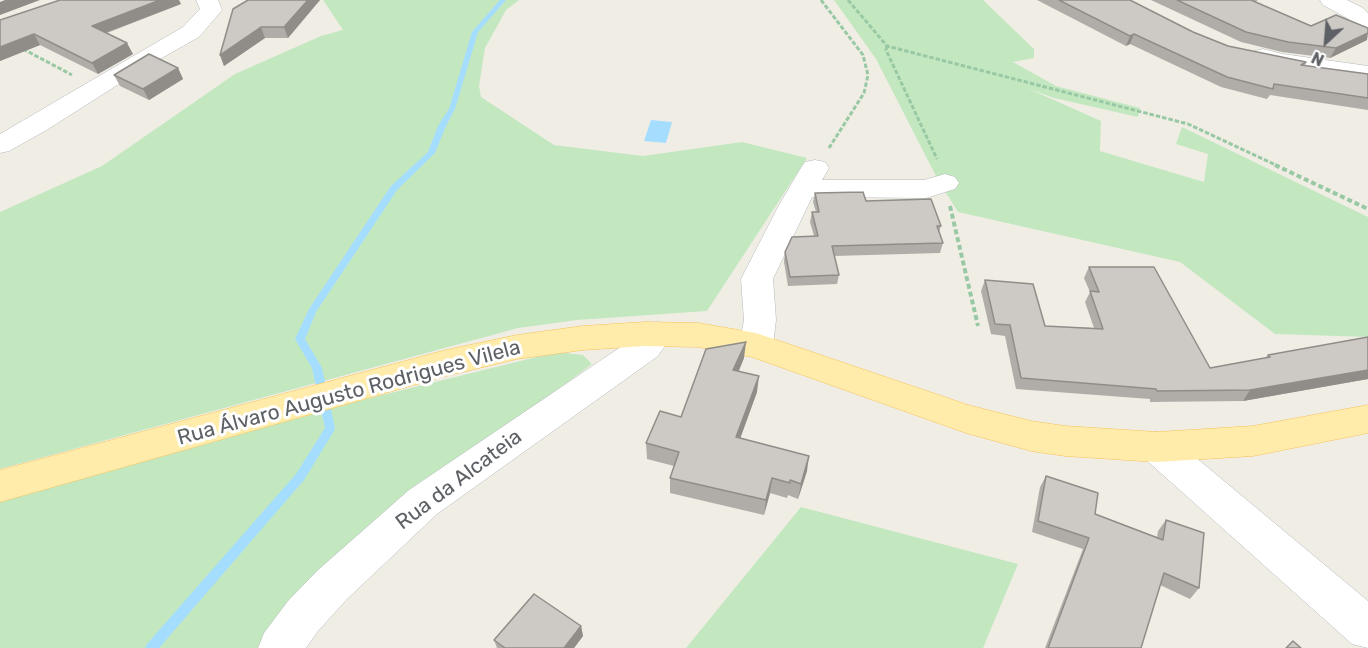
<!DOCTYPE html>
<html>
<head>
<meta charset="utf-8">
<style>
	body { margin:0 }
	#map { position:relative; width:1368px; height:648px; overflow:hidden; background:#f0ede5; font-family:Rubik,sans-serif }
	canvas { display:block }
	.north { position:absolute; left:1296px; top:12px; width:60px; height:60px; -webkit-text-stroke:4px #fff; paint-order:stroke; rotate:206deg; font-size:16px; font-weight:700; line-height:24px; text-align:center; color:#5d6166 }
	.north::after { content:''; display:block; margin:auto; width:21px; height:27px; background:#5d6166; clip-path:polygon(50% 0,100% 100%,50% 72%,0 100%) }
</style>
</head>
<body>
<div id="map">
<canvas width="1368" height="648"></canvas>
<div class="north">N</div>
</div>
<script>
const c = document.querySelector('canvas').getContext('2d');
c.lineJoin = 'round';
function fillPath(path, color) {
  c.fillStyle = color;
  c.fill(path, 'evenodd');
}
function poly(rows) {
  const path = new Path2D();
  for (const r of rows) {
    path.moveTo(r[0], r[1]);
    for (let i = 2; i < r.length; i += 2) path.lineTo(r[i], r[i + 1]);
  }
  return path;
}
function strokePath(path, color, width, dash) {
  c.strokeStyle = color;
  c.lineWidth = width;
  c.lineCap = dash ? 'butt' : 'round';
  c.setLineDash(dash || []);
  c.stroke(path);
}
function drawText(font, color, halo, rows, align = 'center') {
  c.font = font + ' Rubik,sans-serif';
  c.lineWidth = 6;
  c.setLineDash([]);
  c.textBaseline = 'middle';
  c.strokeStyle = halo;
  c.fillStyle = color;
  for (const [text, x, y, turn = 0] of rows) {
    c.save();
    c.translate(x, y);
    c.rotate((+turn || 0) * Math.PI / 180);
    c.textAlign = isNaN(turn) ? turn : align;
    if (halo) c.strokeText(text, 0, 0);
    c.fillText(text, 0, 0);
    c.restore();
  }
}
const green = poly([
	[323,0,519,0,506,10,485,48,479,86,481,97,554,145,643,156,742,142,807,158,707,311,577,320,518,328,0,469,0,212,102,166,235,74,321,36,343,30],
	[834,0,983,0,1034,49,1034,58,1013,62,1056,86,1140,108,1138,117,1054,98,1027,88,1101,121,1100,151,1204,182,1208,154,1176,144,1182,127,1368,217,1368,337,1275,334,1180,262,958,212,938,180,876,59],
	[557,352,583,355,592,364,374,527,260,648,0,648,0,502,362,400],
	[801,507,1018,564,983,648,686,648]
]);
const water = poly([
	[651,120,672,122,666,143,644,141]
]);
const stream = poly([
	[500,0,506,0,478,32,455,109,446,126,435,153,397,190,316,312,305,339,322,368,335,428,334,431,304,480,159,648,145,648,147,644,296,474,325,428,312,368,295,339,309,309,391,186,428,152,438,126,449,109,472,32,500,0]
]);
const pathFar1 = poly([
	[821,0,863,55,868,75,864,93,829,148],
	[848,0,887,46,1188,124,1278,166],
	[887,46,886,50,937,159],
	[23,49,72,75]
]);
const path = poly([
	[1275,165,1368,209],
	[950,206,978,326]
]);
const minor = poly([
	[196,0,218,0,222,10,199,37,144,68,45,131,9,151,0,153,0,134,183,27,200,9,196,0],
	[1320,0,1347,0,1363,8,1368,13,1368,32,1360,30,1347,18,1323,5,1320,0],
	[1263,49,1283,54,1368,66,1368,80,1282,68,1255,61,1251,56,1255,51,1263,49],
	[815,160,825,162,829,168,822,180,924,180,945,174,955,177,959,183,955,189,926,198,812,197,773,279,776,320,773,345,768,354,756,357,744,354,739,345,744,320,741,279,779,205,801,168,805,162,815,160],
	[656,322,668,325,673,334,658,356,437,514,347,599,318,631,306,648,258,648,264,633,288,601,317,571,409,490,634,338,644,325,656,322],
	[1157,432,1170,436,1368,601,1368,648,1352,644,1144,458,1138,447,1144,436,1157,432]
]);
const major = poly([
	[645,322,698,323,756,333,968,405,1031,421,1065,426,1157,432,1253,426,1368,405,1368,433,1253,456,1157,462,1065,456,1031,451,966,433,752,357,698,347,645,346,583,350,517,359,446,376,0,502,0,470,446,350,517,335,583,326,645,322]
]);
const wall = poly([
	[248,0,320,0,288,38,265,38,224,66,220,55],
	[1037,0,1130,0,1193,32,1228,46,1306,62,1305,66,1368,74,1368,110,1270,95,1267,99,1221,87,1130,44,1126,46],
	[1151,0,1258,0,1255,2,1311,26,1367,40,1330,58,1282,52,1241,42],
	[181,4,107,33,133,54,98,74,40,45,0,61,0,20],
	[178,68,183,79,149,100,120,86,114,75],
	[815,193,866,201,941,226,939,232,943,243,940,253,834,256,839,275,837,284,788,286,784,262,785,252,814,236,810,222,812,212,816,212,813,202],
	[1089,267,1210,368,1265,358,1268,355,1368,337,1368,379,1243,401,1150,402,1150,399,1016,389,1005,336,991,334,981,291,985,280,1045,326,1094,328,1085,302,1090,292,1084,278],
	[744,358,739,371,757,392,740,438,807,471,798,499,788,495,787,498,770,493,764,515,670,493,670,478,674,466,647,459,646,443,681,417],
	[1046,476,1095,514,1157,537,1158,531,1166,520,1199,588,1190,599,1160,585,1141,648,1045,648,1083,549,1032,532,1040,487],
	[581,626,583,636,574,648,497,648,494,640]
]);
const shadedWall = poly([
	[5,0,40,0,0,15,0,2],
	[160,0,179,0,181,4,97,36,92,26],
	[308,0,320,0,288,38,284,27],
	[261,27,265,38,224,66,220,55],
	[1368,33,1367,40,1330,58,1336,48],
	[34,34,40,45,0,61,0,47],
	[1134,34,1130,44,1126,46,1130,36],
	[127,43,133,54,98,74,92,63],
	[178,68,183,79,149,100,143,89],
	[746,342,744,358,732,386,733,370],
	[1368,370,1368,379,1243,401,1250,390],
	[759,376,757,392,735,453,736,437],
	[809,456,807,471,798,499,801,484],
	[772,478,770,493,764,515,766,500],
	[581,626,583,636,574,648,564,648]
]);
const building = poly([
	[60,0,160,0,92,26,127,43,92,63,34,34,0,47,0,20,60,0],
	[248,0,308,0,284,27,261,27,220,55,233,9,248,0],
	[1059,0,1130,0,1193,32,1228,46,1306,62,1301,65,1368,74,1368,98,1274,84,1273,89,1227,77,1134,34,1130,36,1059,0],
	[1177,0,1251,0,1311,26,1336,15,1368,28,1368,33,1336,48,1288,42,1246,32,1177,0],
	[149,54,178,68,143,89,114,75,149,54],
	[863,192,866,201,931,199,941,226,937,226,943,243,832,246,839,275,790,277,785,252,792,237,818,236,812,212,819,212,815,193,863,192],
	[1089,267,1154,267,1210,368,1270,357,1268,355,1368,337,1368,370,1250,390,1157,391,1156,389,1021,378,1010,325,995,324,985,280,1033,284,1045,326,1103,329,1090,291,1099,292,1089,267],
	[746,342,733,370,759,376,736,437,809,456,801,484,790,480,790,483,772,478,766,500,670,478,679,452,646,443,660,411,681,417,706,349,746,342],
	[1046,476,1098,493,1095,514,1163,540,1166,520,1204,533,1199,588,1164,573,1141,648,1048,648,1089,538,1038,521,1046,476],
	[534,594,581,626,564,648,505,648,494,640,534,594],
	[1293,641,1301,648,1286,648,1293,641]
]);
const streetNames = [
	["Rua Álvaro Augusto Rodrigues Vilela",349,393,-15],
	["Rua da Alcateia",459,480,-37]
];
fillPath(green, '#c3e8c0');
fillPath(water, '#a5ddff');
fillPath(stream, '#a5ddff');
strokePath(minor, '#b5b8bc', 1);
strokePath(major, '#f7c057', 1);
strokePath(pathFar1, '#99c9a4', 3, [4.5, 2]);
strokePath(path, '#99c9a4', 4, [5, 3]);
fillPath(minor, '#fff');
fillPath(major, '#ffecaa');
fillPath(wall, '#b0ada9');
fillPath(shadedWall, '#908d89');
fillPath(building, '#cdc9c4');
strokePath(building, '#908d89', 1.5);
drawText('21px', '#5d6166', '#fff', streetNames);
</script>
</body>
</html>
